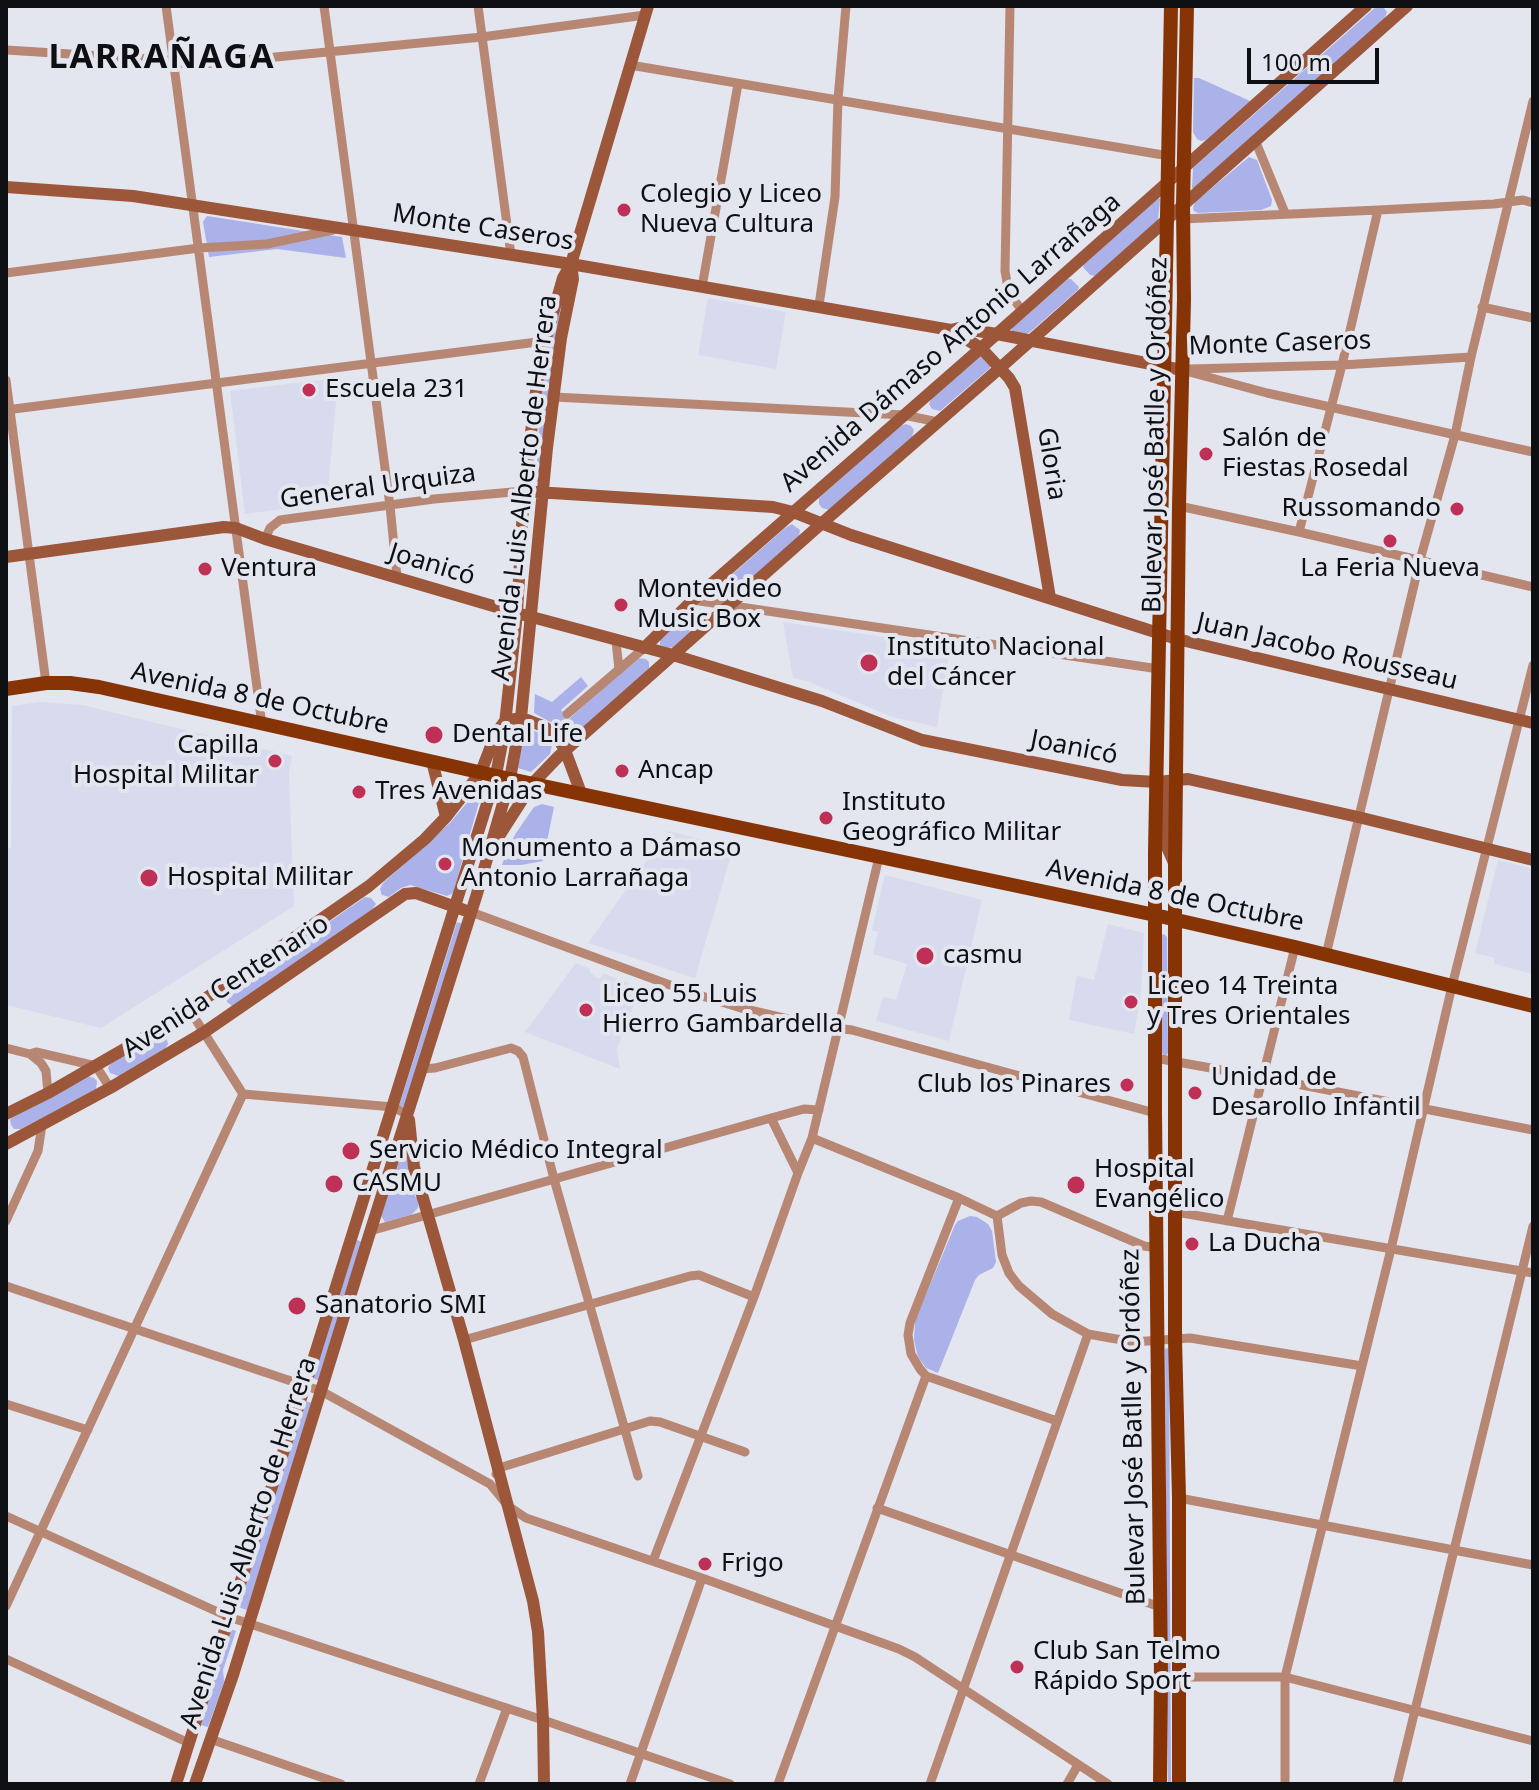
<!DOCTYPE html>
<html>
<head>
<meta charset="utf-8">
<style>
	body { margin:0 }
	#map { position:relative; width:1539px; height:1790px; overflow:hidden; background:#e3e5ef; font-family:"Noto Sans",sans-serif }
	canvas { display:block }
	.frame { position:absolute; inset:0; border:8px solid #0e0f12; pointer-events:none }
	.scale { position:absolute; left:1247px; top:48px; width:132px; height:36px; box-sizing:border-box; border:4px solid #0e0f12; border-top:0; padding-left:10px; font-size:24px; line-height:28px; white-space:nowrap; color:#0e0f12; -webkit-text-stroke:6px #e3e5ef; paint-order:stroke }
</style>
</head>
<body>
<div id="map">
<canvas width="1539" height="1790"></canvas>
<div class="frame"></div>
<div class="scale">100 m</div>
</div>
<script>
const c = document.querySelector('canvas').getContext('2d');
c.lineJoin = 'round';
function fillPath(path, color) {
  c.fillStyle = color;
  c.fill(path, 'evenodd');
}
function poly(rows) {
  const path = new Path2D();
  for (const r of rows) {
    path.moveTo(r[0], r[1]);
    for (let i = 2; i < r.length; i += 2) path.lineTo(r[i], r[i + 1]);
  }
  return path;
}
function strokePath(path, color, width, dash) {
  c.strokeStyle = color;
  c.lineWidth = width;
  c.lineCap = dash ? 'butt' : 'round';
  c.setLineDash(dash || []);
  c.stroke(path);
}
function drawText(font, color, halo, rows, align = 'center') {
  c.font = font + ' "Noto Sans",sans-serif';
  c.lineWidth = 8;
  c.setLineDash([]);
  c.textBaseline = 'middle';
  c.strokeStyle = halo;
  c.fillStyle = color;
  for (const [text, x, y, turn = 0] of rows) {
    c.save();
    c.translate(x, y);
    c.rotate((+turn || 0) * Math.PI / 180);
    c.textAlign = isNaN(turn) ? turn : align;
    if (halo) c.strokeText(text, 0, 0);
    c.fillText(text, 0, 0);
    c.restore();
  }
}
const built = poly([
	[708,298,786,312,776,369,698,355],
	[338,378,327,503,245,514,230,391],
	[783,622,950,647,937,727,892,717,807,681,793,678],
	[40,702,82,705,292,756,289,773,294,906,101,1028,6,1005,6,849,11,848,12,706],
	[668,831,733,848,695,978,588,943],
	[1498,860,1533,869,1533,974,1494,964,1495,958,1475,953],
	[885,875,982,900,949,1041,876,1021,883,997,896,1000,907,964,873,954,878,932,872,930],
	[1108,924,1144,933,1141,992,1134,1034,1069,1020,1077,976,1094,980],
	[576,963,590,969,590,973,599,979,605,974,640,988,617,1049,620,1069,525,1032]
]);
const green = poly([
	[1377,6,1384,8,1387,12,1384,20,1194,188,1192,188,1193,168],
	[1194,78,1199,78,1250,101,1206,140,1201,141,1197,139,1193,132],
	[1249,157,1257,160,1272,200,1271,206,1261,210,1198,213,1194,211,1193,208,1195,202],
	[1158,198,1160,199,1158,220,1095,276,1090,275,1083,267,1084,264],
	[207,216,342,237,346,258,277,249,209,257,203,222],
	[1068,279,1071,279,1079,287,1078,290,1029,333,1025,334,1012,332,1012,328],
	[562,294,540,482,537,482,536,480,541,386,547,350],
	[978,357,982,357,990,366,990,368,940,411,932,409,929,404,932,397],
	[906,424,911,426,914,430,912,437,830,510,822,508,819,504,819,498,900,426],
	[792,524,800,530,799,536,730,597,725,599,719,594,719,586,785,528],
	[691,611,697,612,701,615,702,619,700,624,673,647,669,648,660,645,660,640,665,634],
	[637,658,646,659,649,662,649,670,571,738,568,738,552,723,534,713,535,694,552,702,581,677,588,686,561,710,569,719],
	[525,727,547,736,552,745,550,754,531,772,518,768],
	[484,785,453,893,447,896,410,885,401,888,389,897,382,895,380,889,383,883,450,823,481,786],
	[542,804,554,807,543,861,521,865,502,865,508,847,516,833,534,807],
	[365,897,371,898,376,904,370,913,232,1006,227,1002,226,995,231,990],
	[457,922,463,924,405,1107,399,1106],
	[1164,934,1167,937,1168,1053,1165,1057,1162,1053,1162,935],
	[158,1035,164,1036,167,1040,168,1044,165,1049,119,1076,110,1073,108,1068,111,1062],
	[88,1076,94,1078,97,1081,96,1089,21,1129,14,1129,11,1125,10,1120,13,1116],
	[407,1135,409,1152,407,1158,415,1196,419,1200,418,1208,411,1215,385,1222,381,1216],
	[970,1216,977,1217,988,1224,992,1231,996,1262,993,1268,979,1275,975,1280,938,1373,926,1368,918,1357,914,1340,915,1321,955,1225,958,1221],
	[357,1240,362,1242,319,1381,313,1378],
	[1167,1348,1169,1349,1171,1784,1168,1784,1165,1349],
	[305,1401,312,1403,247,1610,238,1607],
	[231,1629,236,1631,223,1670,224,1682,208,1727,201,1725]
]);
const street = poly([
	[166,6,262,725],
	[324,6,390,506,397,577],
	[478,6,511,255],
	[1010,6,1005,271,1009,294,1022,310],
	[6,50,166,60,193,65,482,37,645,15],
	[630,65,1169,156],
	[1255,140,1285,213],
	[1183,219,1378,210,1494,204,1523,200,1533,203],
	[6,273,199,248,267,244,333,230],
	[702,287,738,84],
	[819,305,835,197,838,99,846,6],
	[1482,307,1533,318],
	[1190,369,1342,365,1471,357],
	[1182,370,1267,393,1533,452],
	[6,380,46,683],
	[554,397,904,415,938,422],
	[6,410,545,341],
	[1179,506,1299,532,1533,587],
	[1299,532,1342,365,1378,210],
	[265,539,270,528,280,520,434,499,524,491],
	[693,600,1159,669],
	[616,641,619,670],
	[567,714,644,648],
	[471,912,689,992,741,1008,818,1026,852,1030,1155,1113],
	[1326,955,1420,560,1455,435,1471,357,1533,101],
	[189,1009,243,1094],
	[6,1048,30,1054,36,1052,96,1066,110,1088],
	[30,1054,41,1063,46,1071,48,1093],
	[1155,1058,1261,1077,1533,1130],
	[421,1069,435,1068,511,1048,518,1051,523,1057,554,1179,638,1476],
	[243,1094,393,1107,408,1115],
	[812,1138,959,1198,997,1216],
	[798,1173,812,1138,879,857],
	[1176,1212,1533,1273],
	[997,1216,1002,1255,1009,1273,1019,1286,1052,1314,1088,1334,1133,1342,1190,1338,1362,1366],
	[997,1216,1021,1203,1031,1201,1041,1202,1144,1246,1157,1248],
	[6,1221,38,1151,42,1125],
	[1227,1221,1295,947],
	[370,1231,771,1118,804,1109,819,1110],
	[6,1286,321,1391,490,1484,508,1506,526,1518,702,1578,899,1649,915,1657,1108,1784],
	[464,1340,690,1276,699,1275,754,1297],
	[926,1376,920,1369,911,1354,908,1335,910,1323,959,1198],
	[926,1376,1057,1421],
	[6,1404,88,1430],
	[496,1474,499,1468,650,1421,660,1422,745,1452],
	[1179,1498,1533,1565],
	[877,1508,1160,1607],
	[6,1516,229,1617,543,1720,730,1784],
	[653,1561,754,1297,798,1173,771,1118],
	[6,1606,243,1094],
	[6,1659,189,1743],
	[1178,1677,1285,1677,1533,1741],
	[210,1739,341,1784],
	[479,1784,507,1708],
	[630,1784,702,1578],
	[778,1784,926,1376],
	[930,1784,1088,1334],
	[1067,1784,1078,1765],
	[1285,1784,1285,1677,1391,1249,1452,986,1533,665],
	[1397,1784,1533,1226]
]);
const secondary = poly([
	[6,187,133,196,571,264,951,330,959,328,997,334,1182,370],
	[951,330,981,348,1009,378,1015,388,1050,598],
	[536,492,773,507,793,512,851,535,1177,639,1533,723],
	[6,557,224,527,236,528,265,539,517,613,673,655,822,701,922,740,1122,780,1157,782,1188,779,1358,817,1533,860],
	[644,648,693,600,981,348,1366,6],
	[432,761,446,817],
	[1157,782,1163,785,1167,792,1167,847,1175,865],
	[499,836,533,783,559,756,821,524,1000,368,1407,6],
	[6,1114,48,1093,147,1036,223,987,369,886,425,839,446,817,481,772,496,733,505,721,521,718,530,721,543,726,556,735,565,750,581,793],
	[409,1120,414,1167,464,1340,533,1601,538,1632,543,1720,544,1784],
	[6,1144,110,1088,203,1033,405,894,416,893,464,910],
	[176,1784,229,1617,305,1386,496,775,504,733,517,613,524,491,536,391,545,341,563,278,571,264,648,6],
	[195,1784,233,1675,367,1242,476,897,510,779,521,718,547,448,561,338,573,279,571,264]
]);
const primary = poly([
	[6,689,46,683,70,683,99,687,510,779,1155,915,1295,947,1533,1006],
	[1160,1784,1161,1678,1155,1113,1155,852,1171,6],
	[1179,1784,1179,1498,1175,1339,1175,865,1179,506,1184,299,1183,205,1187,6]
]);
const markers = [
	[624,210,8,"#bf3056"],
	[309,390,8,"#bf3056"],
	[1206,454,8,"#bf3056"],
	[1457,509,8,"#bf3056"],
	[1390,541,8,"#bf3056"],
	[205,569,8,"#bf3056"],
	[621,605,8,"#bf3056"],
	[869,663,10,"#bf3056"],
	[434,735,10,"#bf3056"],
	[275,761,8,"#bf3056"],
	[622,771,8,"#bf3056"],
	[359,792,8,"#bf3056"],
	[826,818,8,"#bf3056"],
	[445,864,8,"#bf3056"],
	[149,878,10,"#bf3056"],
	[925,956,10,"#bf3056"],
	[1131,1002,8,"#bf3056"],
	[586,1010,8,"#bf3056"],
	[1127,1085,8,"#bf3056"],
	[1195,1093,8,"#bf3056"],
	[351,1151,10,"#bf3056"],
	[334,1184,10,"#bf3056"],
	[1076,1185,10,"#bf3056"],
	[1192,1244,8,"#bf3056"],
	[297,1306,10,"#bf3056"],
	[705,1564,8,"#bf3056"],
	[1017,1667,8,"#bf3056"]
];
const poiNames = [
	["Colegio y Liceo",640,195],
	["Nueva Cultura",640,225],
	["Escuela 231",325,390],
	["Salón de",1222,439],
	["Fiestas Rosedal",1222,469],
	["Russomando",1441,509,"right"],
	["Ventura",221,569],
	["La Feria Nueva",1390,569,"center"],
	["Montevideo",637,590],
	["Music Box",637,620],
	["Instituto Nacional",887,648],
	["del Cáncer",887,678],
	["Dental Life",452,735],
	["Capilla",259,746,"right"],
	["Hospital Militar",259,776,"right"],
	["Ancap",638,771],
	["Tres Avenidas",375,792],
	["Instituto",842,803],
	["Geográfico Militar",842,833],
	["Monumento a Dámaso",461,849],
	["Antonio Larrañaga",461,879],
	["Hospital Militar",167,878],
	["casmu",943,956],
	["Liceo 14 Treinta",1147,987],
	["y Tres Orientales",1147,1017],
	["Liceo 55 Luis",602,995],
	["Hierro Gambardella",602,1025],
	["Unidad de",1211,1078],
	["Desarollo Infantil",1211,1108],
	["Club los Pinares",1111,1085,"right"],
	["Servicio Médico Integral",369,1151],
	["Hospital",1094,1170],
	["Evangélico",1094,1200],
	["CASMU",352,1184],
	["La Ducha",1208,1244],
	["Sanatorio SMI",315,1306],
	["Frigo",721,1564],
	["Club San Telmo",1033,1652],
	["Rápido Sport",1033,1682]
];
const streetNames = [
	["Monte Caseros",483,228,9],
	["Avenida Dámaso Antonio Larrañaga",951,343,-41],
	["Monte Caseros",1280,344,-2],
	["Bulevar José Batlle y Ordóñez",1156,435,-89],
	["Gloria",1051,464,81],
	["General Urquiza",378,487,-8],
	["Avenida Luis Alberto de Herrera",525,488,-83],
	["Joanicó",432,565,17],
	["Juan Jacobo Rousseau",1327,652,13],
	["Avenida 8 de Octubre",260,699,12],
	["Joanicó",1074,748,11],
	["Avenida 8 de Octubre",1175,896,12],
	["Avenida Centenario",226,987,-33],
	["Bulevar José Batlle y Ordóñez",1134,1427,-91],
	["Avenida Luis Alberto de Herrera",249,1543,-72]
];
const districtNames = [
	["LARRAÑAGA",162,58]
];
fillPath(built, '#d8dbed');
fillPath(green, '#aab2e9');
strokePath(street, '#b78773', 9);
strokePath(secondary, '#9c573b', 12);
strokePath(primary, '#863306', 14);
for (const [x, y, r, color] of markers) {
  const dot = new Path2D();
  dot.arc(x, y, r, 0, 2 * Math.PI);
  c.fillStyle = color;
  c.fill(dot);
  strokePath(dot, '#e3e5ef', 3);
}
drawText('26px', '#0e0f12', '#e3e5ef', poiNames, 'left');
drawText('26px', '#0e0f12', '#e3e5ef', streetNames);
c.letterSpacing = '2px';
drawText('bold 34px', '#0e0f12', '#e3e5ef', districtNames);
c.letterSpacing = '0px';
</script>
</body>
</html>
